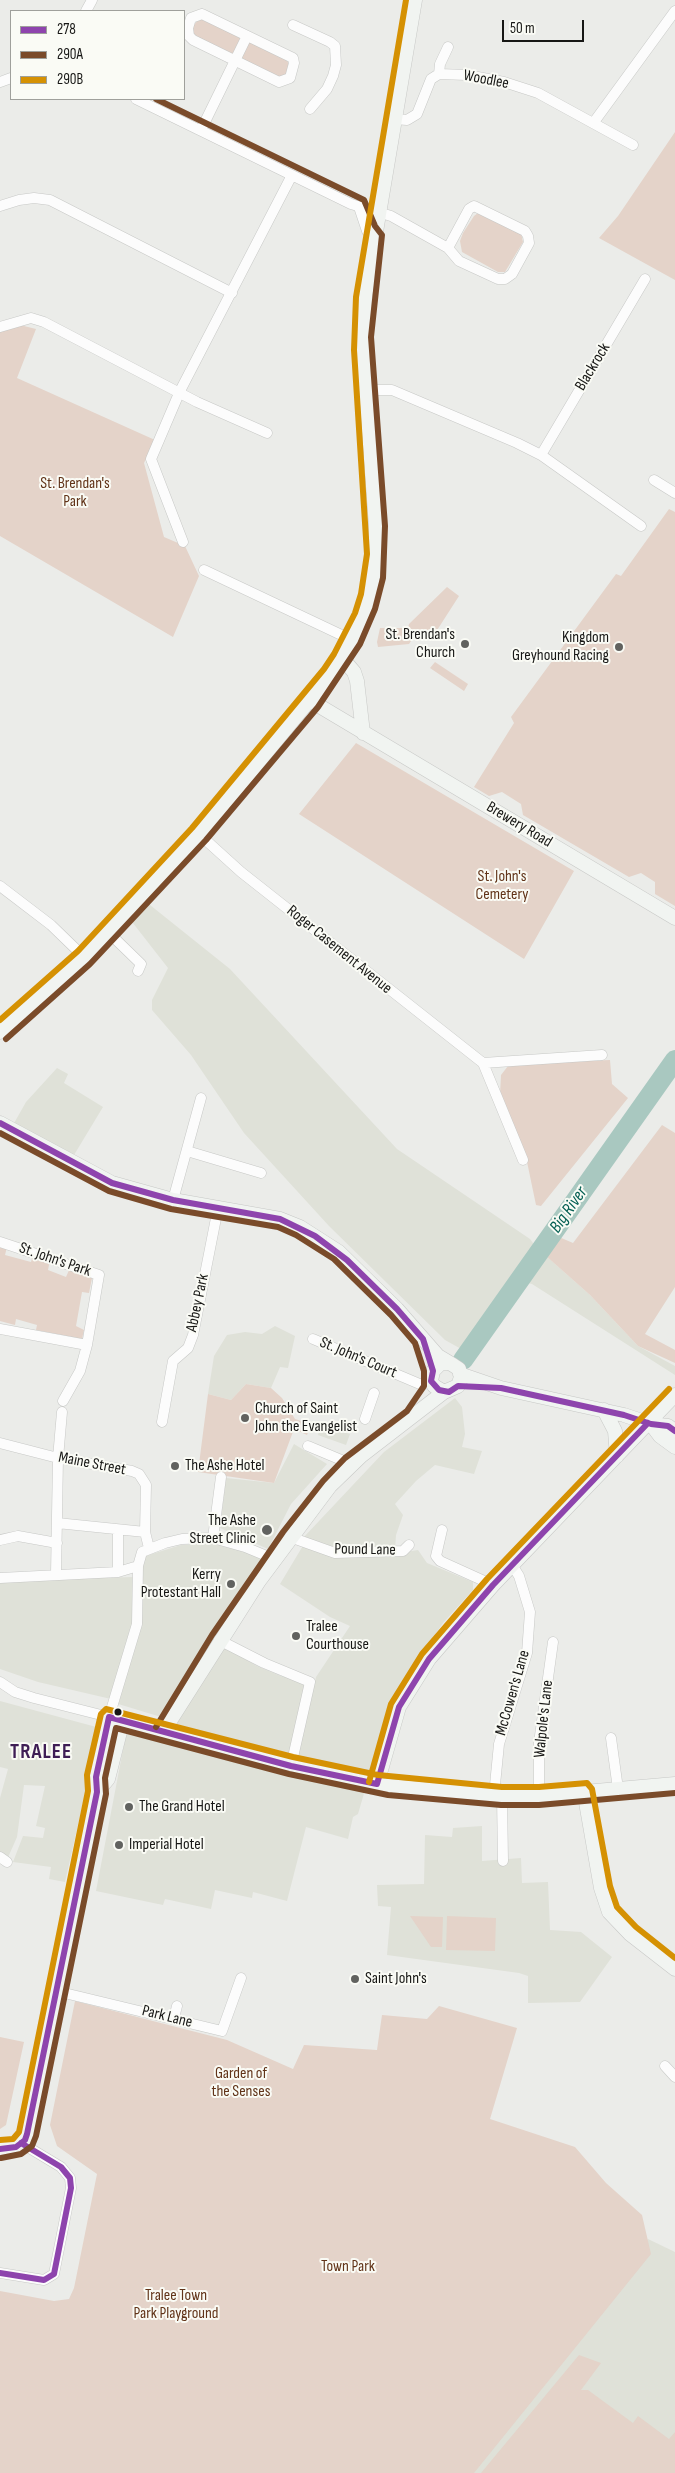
<!DOCTYPE html>
<html>
<head>
<meta charset="utf-8">
<style>
	body { margin:0 }
	#map { position:relative; width:675px; height:2473px; overflow:hidden; background:#ebece9; font-family:"Sofia Sans Condensed",sans-serif }
	canvas { display:block }
	.legend { position:absolute; left:10px; top:10px; width:175px; height:90px; box-sizing:border-box; background:#fafbf5; border:1px solid #9fa09b; margin:0; padding:6px 9px; list-style:none; font-size:15px; color:#171715 }
	.legend li { display:flex; align-items:center; gap:10px; height:25px }
	.legend b { width:25px; border:1px solid #9fa09b }
	.scale { position:absolute; left:502px; top:20px; width:82px; height:22px; box-sizing:border-box; border:2px solid #171715; border-top:0; padding-left:6px; font-size:15px; line-height:18px; white-space:nowrap; color:#171715; -webkit-text-stroke:4px #fafbf5; paint-order:stroke }
</style>
</head>
<body>
<div id="map">
<canvas width="675" height="2473"></canvas>
<ul class="legend">
<li><b style="height:6px;background:#8e44ad"></b>278</li>
<li><b style="height:6px;background:#7a4b2a"></b>290A</li>
<li><b style="height:6px;background:#d59103"></b>290B</li>
</ul>
<div class="scale">50 m</div>
</div>
<script>
const c = document.querySelector('canvas').getContext('2d');
c.lineJoin = 'round';
function fillPath(path, color) {
  c.fillStyle = color;
  c.fill(path, 'evenodd');
}
function poly(rows) {
  const path = new Path2D();
  for (const r of rows) {
    path.moveTo(r[0], r[1]);
    for (let i = 2; i < r.length; i += 2) path.lineTo(r[i], r[i + 1]);
  }
  return path;
}
function strokePath(path, color, width, dash) {
  c.strokeStyle = color;
  c.lineWidth = width;
  c.lineCap = dash ? 'butt' : 'round';
  c.setLineDash(dash || []);
  c.stroke(path);
}
function drawText(font, color, halo, rows, align = 'center') {
  c.font = font + ' "Sofia Sans Condensed",sans-serif';
  c.lineWidth = 4;
  c.setLineDash([]);
  c.textBaseline = 'middle';
  c.strokeStyle = halo;
  c.fillStyle = color;
  for (const [text, x, y, turn = 0] of rows) {
    c.save();
    c.translate(x, y);
    c.rotate((+turn || 0) * Math.PI / 180);
    c.textAlign = isNaN(turn) ? turn : align;
    if (halo) c.strokeText(text, 0, 0);
    c.fillText(text, 0, 0);
    c.restore();
  }
}
const built = poly([
	[145,901,230,969,397,1149,530,1239,536,1247,590,1295,638,1346,675,1366,675,1375,532,1284,519,1281,510,1282,463,1350,445,1340,329,1226,244,1133,191,1055,152,1010,152,1000,168,968,129,918],
	[57,1068,68,1074,64,1083,103,1107,74,1155,13,1125,26,1102],
	[275,1326,295,1336,288,1368,280,1367,271,1388,246,1384,231,1400,208,1394,214,1356,227,1335,245,1332,262,1334],
	[455,1398,462,1407,465,1434,462,1447,482,1451,474,1474,435,1465,416,1481,395,1504,403,1515,396,1535,395,1550,342,1549,303,1538,384,1452],
	[321,1425,350,1434,346,1445,318,1435],
	[294,1444,327,1464,291,1504,268,1549,220,1528,226,1478,274,1483],
	[220,1543,263,1559,264,1563,161,1717,115,1703,136,1638,142,1557,181,1545],
	[304,1544,387,1555,418,1550,427,1563,473,1582,473,1590,443,1623,409,1673,390,1706,373,1772,297,1756,316,1677,350,1626,330,1617,280,1584],
	[135,1577,136,1621,111,1699,38,1682,0,1669,0,1580],
	[225,1647,257,1666,281,1676,310,1682,291,1758,234,1745,177,1725,177,1721],
	[0,1701,100,1728,65,1882,49,1879,51,1867,13,1862,23,1836,43,1838,45,1828,36,1826,45,1786,24,1785,17,1837,6,1862,0,1858,0,1798,8,1769,0,1767],
	[126,1734,365,1790,358,1814,353,1817,348,1839,306,1827,287,1901,253,1892,252,1898,215,1890,211,1909,165,1899,163,1905,96,1891],
	[482,1826,482,1861,521,1858,522,1883,548,1882,550,1930,581,1932,612,1957,580,2002,528,2003,528,1976,519,1973,387,1955,391,1907,378,1906,377,1885,424,1884,425,1835,452,1837,453,1828],
	[648,2239,675,2252,675,2473,473,2473]
]);
const green = poly([
	[200,18,239,35,241,40,234,53,231,54,196,38,192,33,192,27],
	[251,41,287,58,289,68,284,77,279,78,242,60,241,56,248,42],
	[675,132,675,280,599,238,618,216],
	[478,213,521,233,523,242,505,272,498,272,462,252,460,241,463,233,474,216],
	[20,325,36,329,17,378,155,440,144,463,164,537,185,546,199,576,173,637,0,536,0,332],
	[669,509,675,512,675,906,655,894,655,882,641,873,629,877,523,815,521,804,502,792,489,796,474,787,514,723,511,717,616,574,621,576],
	[447,587,459,596,432,638,416,637,408,628,409,624],
	[380,628,403,628,413,638,409,644,378,647,377,642],
	[435,662,468,684,464,691,430,668],
	[356,743,574,871,524,959,299,814],
	[610,1060,612,1084,628,1098,541,1206,536,1205,526,1157,500,1095,501,1075,508,1066,520,1064],
	[662,1125,675,1133,675,1287,645,1334,675,1350,675,1363,638,1346,590,1295,546,1256,559,1237,573,1243],
	[0,1245,7,1247,5,1255,31,1262,33,1255,50,1260,48,1270,66,1277,70,1268,92,1278,89,1293,82,1292,76,1326,84,1330,82,1339,36,1330,37,1325,16,1319,15,1325,0,1321],
	[246,1384,271,1388,282,1398,295,1419,311,1424,307,1435,294,1429,274,1483,198,1472,208,1394,231,1400],
	[410,1916,443,1917,442,1947,431,1947],
	[447,1916,496,1918,495,1951,446,1950],
	[75,2001,227,2040,293,2069,304,2045,377,2050,382,2015,427,2019,439,2006,517,2028,490,2119,575,2147,606,2183,642,2215,651,2254,474,2473,0,2473,0,2291,54,2301,69,2299,74,2288,97,2174,57,2146,50,2125],
	[0,2037,24,2042,6,2125,0,2129],
	[579,2355,601,2363,581,2390,588,2390,633,2423,638,2416,669,2439,675,2432,675,2473,481,2473]
]);
const river = poly([
	[463,1360,675,1060]
]);
const street = poly([
	[86,11,92,0],
	[202,14,293,58,294,63,290,78,279,82,193,40,189,36,188,28,191,18,202,14],
	[293,25,330,42,335,46,336,65,333,76,327,89,310,109],
	[439,74,440,64,448,47],
	[0,82,11,78],
	[136,99,351,204,391,216,448,248,459,261,498,279,505,279,512,274,529,243,528,236,525,231,474,206,469,209,448,248],
	[395,119,407,120,417,114,431,79,439,74,467,75,504,82,538,93,633,145],
	[594,122,675,11],
	[201,130,247,36],
	[0,206,19,200,34,198,50,200,232,293],
	[359,207,367,231,374,238],
	[0,327,31,318,44,322,197,402,267,433],
	[365,390,392,390,517,443,541,455,641,526],
	[541,455,645,279],
	[654,480,675,493],
	[183,542,151,459,180,391,292,175],
	[204,570,352,640],
	[199,834,241,872,483,1063,602,1055],
	[0,886,51,925,84,957],
	[108,932,141,964,138,971],
	[483,1063,523,1160],
	[187,1151,261,1173],
	[173,1200,201,1098],
	[0,1242,99,1275,87,1345,0,1329],
	[313,1339,422,1385,431,1381],
	[63,1401,80,1371,87,1345],
	[365,1419,374,1393],
	[162,1422,173,1361,188,1348,193,1335,218,1208],
	[0,1443,58,1458,132,1471,139,1474,146,1485,145,1532,149,1548],
	[308,1446,351,1464],
	[57,1523,145,1532],
	[442,1530,436,1556,440,1561,493,1585],
	[290,1537,335,1553,403,1551,409,1545],
	[213,1538,221,1477],
	[0,1540,18,1536,57,1543],
	[118,1572,118,1530],
	[56,1574,58,1458,62,1412],
	[0,1578,118,1572,138,1566],
	[219,1640,264,1663,310,1682,291,1766],
	[0,1682,15,1692,34,1698,109,1717,137,1624,138,1566,142,1552,165,1543,182,1539,213,1538,245,1547,274,1559],
	[611,1738,618,1789],
	[494,1795,499,1744,527,1653,530,1612,519,1576,512,1565],
	[502,1796,503,1861],
	[539,1796,539,1743,553,1642],
	[0,1857,7,1862],
	[56,1991,222,2031,241,1978],
	[174,2018,177,2006],
	[665,2066,675,2077],
	[0,2273,44,2280,54,2274,71,2188,70,2178,61,2167,21,2143]
]);
const secondary = poly([
	[342,658,354,672,357,681,363,733],
	[311,701,675,918],
	[0,1032,84,957,199,834,331,674,342,658,363,616,370,596,376,555,376,527,363,349,365,297,415,0],
	[0,1123,112,1183,173,1200,280,1219,300,1227,339,1252,397,1309,438,1356,453,1365,459,1369,461,1377,458,1386,444,1392,434,1386,431,1381,433,1371,441,1363,448,1363],
	[460,1374,501,1388,624,1415,651,1424,668,1426,675,1431],
	[604,1410,615,1431,617,1456],
	[651,1424,660,1436,675,1447],
	[163,1732,259,1581,330,1486,361,1456,444,1392],
	[377,1784,399,1707,429,1659,493,1585,675,1395],
	[584,1791,601,1888,609,1912,630,1934,675,1969],
	[97,1792,108,1779,123,1720],
	[0,2149,16,2147,25,2140,27,2134,97,1792,96,1777,109,1717,291,1766,389,1786,502,1796,539,1796,675,1784]
]);
const bus1 = poly([
	[0,1123,112,1183,173,1200,280,1219,315,1236,347,1260,397,1309,423,1339,433,1371,431,1381,439,1390,449,1392,458,1386,501,1388,624,1415,651,1424,668,1426,675,1431],
	[377,1784,399,1707,429,1659,493,1585,648,1423],
	[0,2149,16,2147,25,2140,27,2134,97,1792,96,1777,109,1717,291,1766,377,1784],
	[0,2273,44,2280,54,2274,71,2188,70,2178,61,2167,21,2143]
]);
const bus2 = poly([
	[6,1039,90,964,136,915,206,840,318,707,360,644,375,609,383,578,385,526,371,337,382,235,375,226,364,200,156,99],
	[0,1133,109,1191,171,1209,278,1227,296,1235,334,1259,391,1315,415,1343,424,1371,424,1386,407,1411,345,1458,323,1481,283,1532,212,1635,156,1727],
	[1,2158,21,2154,32,2146,36,2136,106,1794,105,1778,116,1728,289,1774,388,1795,501,1805,539,1805,675,1793]
]);
const bus3 = poly([
	[0,1020,78,951,192,828,324,669,334,654,355,613,361,594,367,554,354,350,356,297,406,0],
	[369,1782,391,1704,422,1654,487,1579,669,1389],
	[0,2140,13,2139,19,2132,88,1791,87,1775,101,1714,106,1709,293,1757,378,1775,502,1787,539,1787,587,1783,592,1789,610,1886,617,1907,636,1927,675,1958]
]);
const markers = [
	[465,644,5,"#61625f"],
	[619,647,5,"#61625f"],
	[245,1418,5,"#61625f"],
	[175,1466,5,"#61625f"],
	[267,1530,6,"#61625f"],
	[231,1584,5,"#61625f"],
	[296,1636,5,"#61625f"],
	[118,1712,4.5,"#171715"],
	[129,1807,5,"#61625f"],
	[119,1845,5,"#61625f"],
	[355,1979,5,"#61625f"]
];
const streetNames = [
	["Woodlee",486,80,11],
	["Blackrock",593,367,-59],
	["Brewery Road",519,825,31],
	["Roger Casement Avenue",339,950,39],
	["St. John's Park",55,1260,19],
	["Abbey Park",198,1303,-78],
	["St. John's Court",358,1358,23],
	["Maine Street",92,1464,11],
	["Pound Lane",365,1550,1],
	["McCowen's Lane",513,1693,-74],
	["Walpole's Lane",544,1719,-84],
	["Park Lane",167,2017,14]
];
const parkNames = [
	["St. Brendan's",75,484],
	["Park",75,502],
	["St. John's",502,877],
	["Cemetery",502,895],
	["Garden of",241,2074],
	["the Senses",241,2092],
	["Town Park",348,2267],
	["Tralee Town",176,2296],
	["Park Playground",176,2314]
];
const poiNames = [
	["St. Brendan's",455,635,"right"],
	["Church",455,653,"right"],
	["Kingdom",609,638,"right"],
	["Greyhound Racing",609,656,"right"],
	["Church of Saint",255,1409],
	["John the Evangelist",255,1427],
	["The Ashe Hotel",185,1466],
	["The Ashe",256,1521,"right"],
	["Street Clinic",256,1539,"right"],
	["Kerry",221,1575,"right"],
	["Protestant Hall",221,1593,"right"],
	["Tralee",306,1627],
	["Courthouse",306,1645],
	["The Grand Hotel",139,1807],
	["Imperial Hotel",129,1845],
	["Saint John's",365,1979]
];
const waterNames = [
	["Big River",569,1210,-55]
];
const districtNames = [
	["TRALEE",41,1753]
];
fillPath(built, '#dfe1d8');
fillPath(green, '#e4d3c9');
strokePath(river, '#a9c8c0', 20);
strokePath(street, '#c7c8c6', 11);
strokePath(secondary, '#c7c8c6', 15);
strokePath(street, '#fcfcfc', 10);
strokePath(secondary, '#f1f4f1', 14);
strokePath(bus1, '#8e44ad', 6);
strokePath(bus2, '#7a4b2a', 6);
strokePath(bus3, '#d59103', 6);
for (const [x, y, r, color] of markers) {
  const dot = new Path2D();
  dot.arc(x, y, r, 0, 2 * Math.PI);
  c.fillStyle = color;
  c.fill(dot);
  strokePath(dot, '#fafbf5', 2);
}
drawText('16px', '#171715', '#fafbf5', streetNames);
drawText('16px', '#613318', '#fafbf5', parkNames);
drawText('16px', '#171715', '#fafbf5', poiNames, 'left');
drawText('italic 18px', '#066054', '#fafbf5', waterNames);
c.letterSpacing = '1px';
drawText('bold 21px', '#3f1e55', '#fafbf5', districtNames);
c.letterSpacing = '0px';
</script>
</body>
</html>
